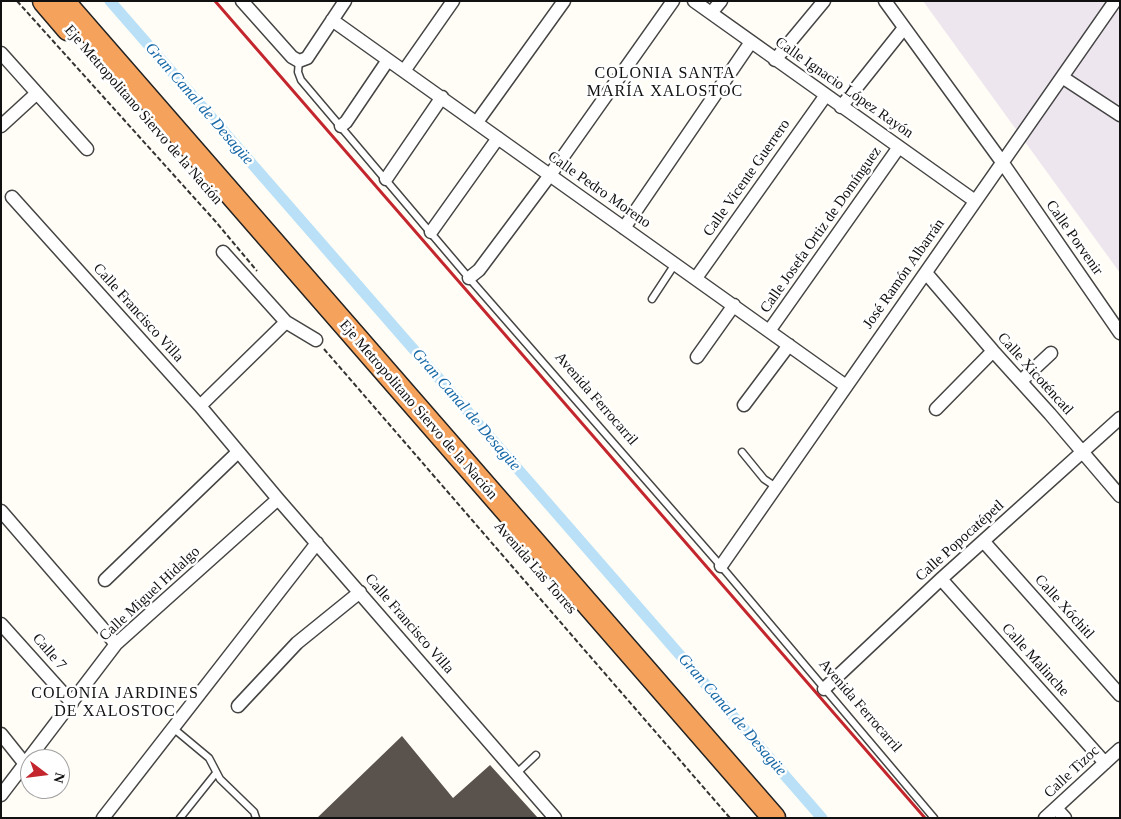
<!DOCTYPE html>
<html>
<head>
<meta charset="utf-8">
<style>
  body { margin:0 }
  #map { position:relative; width:1121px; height:819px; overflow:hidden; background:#fffdf5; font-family:Georgia,serif }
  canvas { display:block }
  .frame { position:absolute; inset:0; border:2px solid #111; pointer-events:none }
  .north { position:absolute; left:20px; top:749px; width:50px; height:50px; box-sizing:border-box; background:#fff; border:1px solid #a0a0a0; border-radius:50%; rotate:105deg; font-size:14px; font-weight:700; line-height:20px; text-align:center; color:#111 }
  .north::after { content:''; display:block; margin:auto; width:18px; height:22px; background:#c4262e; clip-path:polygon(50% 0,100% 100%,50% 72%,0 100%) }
</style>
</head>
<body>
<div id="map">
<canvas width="1121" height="819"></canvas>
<div class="frame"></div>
<div class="north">N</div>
</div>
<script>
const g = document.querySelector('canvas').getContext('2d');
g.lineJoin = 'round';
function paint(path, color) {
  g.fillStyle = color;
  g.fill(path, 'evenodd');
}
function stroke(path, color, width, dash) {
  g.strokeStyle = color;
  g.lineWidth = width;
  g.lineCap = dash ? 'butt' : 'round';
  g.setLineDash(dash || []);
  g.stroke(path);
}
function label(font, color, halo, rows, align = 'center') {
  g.font = font + ' Georgia,serif';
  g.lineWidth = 5;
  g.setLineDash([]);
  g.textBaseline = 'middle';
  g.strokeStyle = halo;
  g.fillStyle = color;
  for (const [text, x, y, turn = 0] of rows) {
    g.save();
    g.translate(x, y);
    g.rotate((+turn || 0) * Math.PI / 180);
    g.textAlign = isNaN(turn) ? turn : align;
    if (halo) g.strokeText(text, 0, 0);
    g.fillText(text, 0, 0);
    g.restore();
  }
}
paint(new Path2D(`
  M923 1H1120V273Z`), '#eee6ef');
stroke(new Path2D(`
  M110 1 822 818`), '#b9e0f7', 11);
paint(new Path2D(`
  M402 736 453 798 490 765 538 818H317Z`), '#5a524d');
const service = new Path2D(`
  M299 61 298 72 301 80 469 278 721 566 934 818
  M652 299 675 264
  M742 452 764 479 776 487
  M173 728 209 758 220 779 254 812 256 818
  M517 773 536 755
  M180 818 216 773`);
const minor = new Path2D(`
  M242 1 292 57 299 61 307 58 345 1
  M694 1 975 201
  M885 1 1002 162 1120 333
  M711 13 721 1
  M332 20 846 386
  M1 53 87 149
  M775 60 824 1
  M404 71 453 1
  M1062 77 1120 115
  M841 107 904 28
  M477 122 564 1
  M1 126 37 93
  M341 126 346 122 388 60
  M386 179 442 97
  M12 197 200 406 278 499 555 818
  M624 228 751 42
  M431 232 498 138
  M223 252 286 322 316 340
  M926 273 993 351 1050 414 1120 496
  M469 278 479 270 550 175 673 1
  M696 278 826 95
  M769 331 899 147
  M697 357 734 305
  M1021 381 1051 353
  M744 405 789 345
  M200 406 286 322
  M936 409 993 351
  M1 511 116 644
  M984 542 1120 695
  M721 566 1115 1
  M941 579 1105 763
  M105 580 238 452
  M1 624 72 703
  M824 689 941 579 1120 418
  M238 706 297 643 360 592
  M1 734 25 764
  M1 795 116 644 278 499
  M1056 808 1065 818
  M103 818 317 543
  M1045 818 1120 749`);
const motorway = new Path2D(`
  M44 1 68 29
  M63 1 774 818`);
stroke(service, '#444', 9);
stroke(minor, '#444', 15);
stroke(motorway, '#222', 25);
stroke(new Path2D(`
  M17 1 216 222 257 271
  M324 349 730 818`), '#333', 2, [5, 2.5]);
stroke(service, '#fff', 6);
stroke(minor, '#fff', 12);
stroke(motorway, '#f5a25d', 22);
stroke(new Path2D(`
  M215 1 925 818`), '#c4262e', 3);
label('15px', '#111', '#fff', [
  ["Calle Ignacio López Rayón",844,88,35],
  ["Eje Metropolitano Siervo de la Nación",143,115,49],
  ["Calle Vicente Guerrero",747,178,-55],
  ["Calle Pedro Moreno",599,190,35],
  ["Calle Josefa Ortiz de Domínguez",821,230,-55],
  ["Calle Porvenir",1074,238,55],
  ["José Ramón Albarrán",904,274,-55],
  ["Calle Francisco Villa",138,313,48],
  ["Calle Xicoténcatl",1035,374,48],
  ["Avenida Ferrocarril",596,399,49],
  ["Eje Metropolitano Siervo de la Nación",418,410,49],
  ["Calle Popocatépetl",960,541,-42],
  ["Avenida Las Torres",535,568,49],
  ["Calle Miguel Hidalgo",150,594,-43],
  ["Calle Xóchitl",1064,607,48],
  ["Calle Francisco Villa",409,624,49],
  ["Calle 7",49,652,49],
  ["Calle Malinche",1035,660,48],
  ["Avenida Ferrocarril",860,706,49],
  ["Calle Tizoc",1072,772,-43]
]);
g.letterSpacing = '1px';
label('16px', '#111', '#fff', [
  ["COLONIA SANTA",665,74],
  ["MARÍA XALOSTOC",665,92],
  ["COLONIA JARDINES",115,694],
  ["DE XALOSTOC",115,712]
]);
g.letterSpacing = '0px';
label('italic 16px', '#1768a6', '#fff', [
  ["Gran Canal de Desagüe",199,104,49],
  ["Gran Canal de Desagüe",466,410,49],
  ["Gran Canal de Desagüe",732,715,49]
]);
</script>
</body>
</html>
